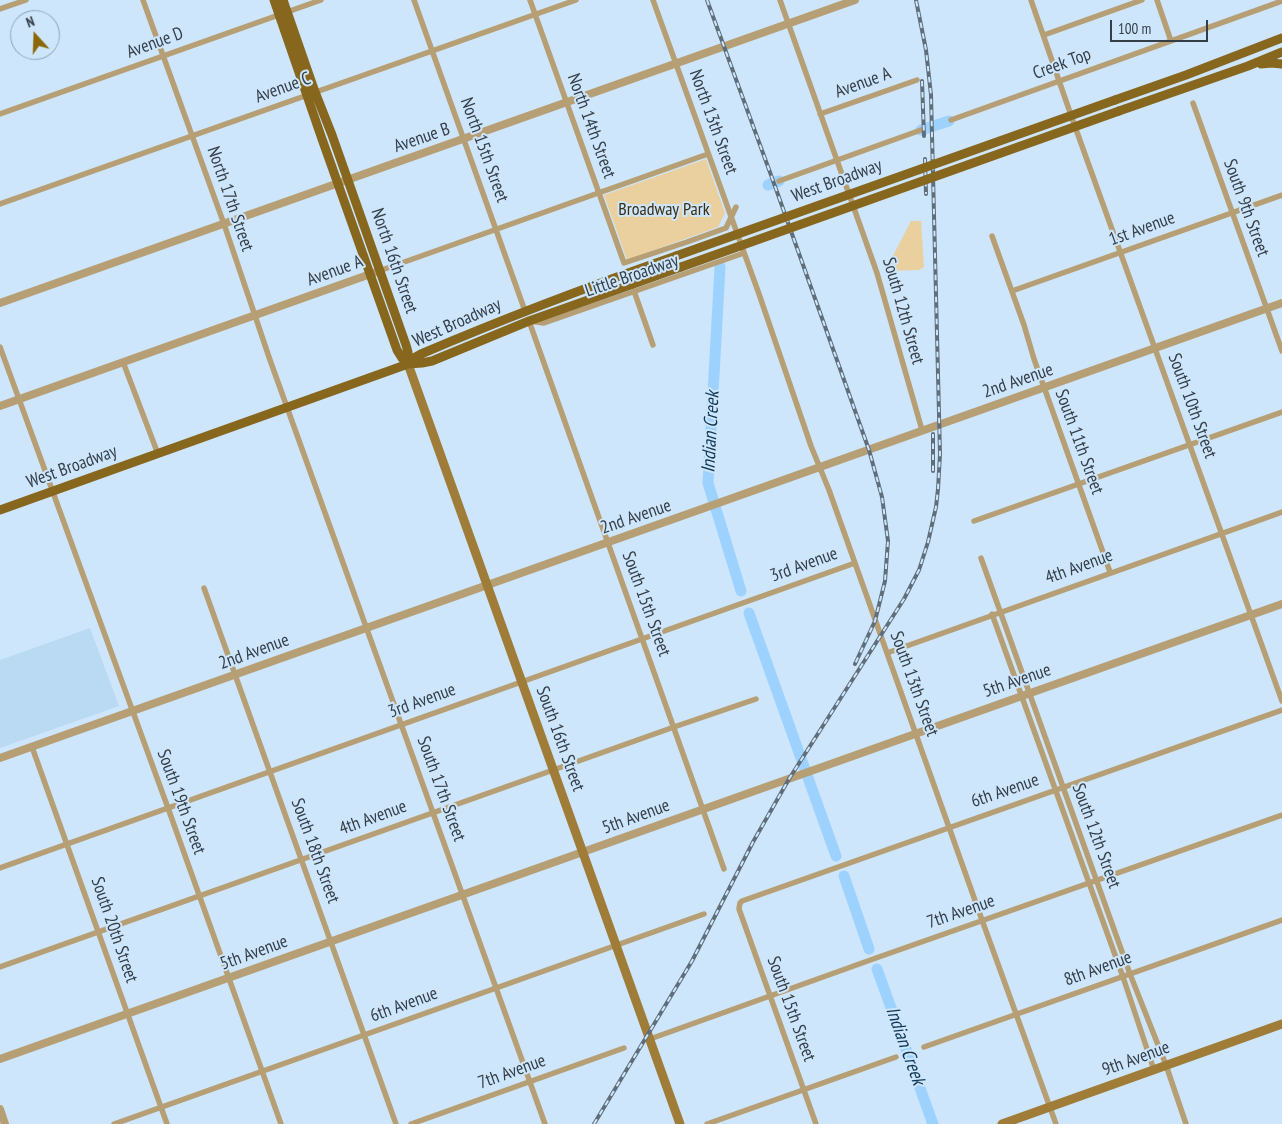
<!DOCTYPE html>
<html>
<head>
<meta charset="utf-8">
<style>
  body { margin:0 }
  #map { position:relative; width:1282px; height:1124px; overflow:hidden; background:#cde6fc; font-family:"PT Sans Narrow",sans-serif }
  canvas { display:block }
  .north { position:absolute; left:10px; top:10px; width:50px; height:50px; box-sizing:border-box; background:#cde6fc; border:1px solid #90a3b4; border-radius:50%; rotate:340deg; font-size:14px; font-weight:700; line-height:20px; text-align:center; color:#343e47 }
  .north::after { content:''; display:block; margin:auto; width:18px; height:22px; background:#8d680a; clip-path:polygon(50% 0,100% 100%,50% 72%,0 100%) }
  .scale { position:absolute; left:1110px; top:20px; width:98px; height:22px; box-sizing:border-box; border:2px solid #343e47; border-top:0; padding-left:6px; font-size:15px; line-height:18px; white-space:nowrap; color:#343e47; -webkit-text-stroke:4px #cde6fc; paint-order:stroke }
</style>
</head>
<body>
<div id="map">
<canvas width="1282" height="1124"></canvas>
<div class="north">N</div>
<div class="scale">100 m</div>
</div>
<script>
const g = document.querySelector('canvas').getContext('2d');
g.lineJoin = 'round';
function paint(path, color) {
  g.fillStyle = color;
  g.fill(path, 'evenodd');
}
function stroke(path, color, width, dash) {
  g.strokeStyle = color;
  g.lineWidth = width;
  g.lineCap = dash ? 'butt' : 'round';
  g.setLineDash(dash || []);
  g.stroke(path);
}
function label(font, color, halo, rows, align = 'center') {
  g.font = font + ' "PT Sans Narrow",sans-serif';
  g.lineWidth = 4;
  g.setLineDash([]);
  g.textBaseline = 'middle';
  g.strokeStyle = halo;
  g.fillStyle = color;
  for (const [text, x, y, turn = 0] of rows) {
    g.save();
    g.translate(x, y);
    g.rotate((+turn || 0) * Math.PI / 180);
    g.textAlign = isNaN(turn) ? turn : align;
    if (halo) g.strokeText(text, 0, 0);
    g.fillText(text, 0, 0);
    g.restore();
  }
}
paint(new Path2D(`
  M90 628 119 706 0 748V660Z`), '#bad9f3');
paint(new Path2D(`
  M706 159 725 213 718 227 627 260 604 195Z
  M911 221H921L924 267 919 270 885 271Z`), '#ead09f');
stroke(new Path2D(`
  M921 130 949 121
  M768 185 779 181
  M720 267 708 483 741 591
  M749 613 836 856
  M844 876 869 949
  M877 969 933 1124`), '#9ed2fe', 11);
stroke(new Path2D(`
  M143 0 224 224 270 360 545 1124
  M414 0 525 311
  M530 0 624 263 687 242 726 228 736 207
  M653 0 759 294 811 446 829 490 982 920 1056 1124
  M780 0 877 273 922 430
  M1031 0 1073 121 1282 701
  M1157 0 1171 41
  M0 9 26 0
  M1044 35 1142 0
  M1193 103 1282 351
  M0 114 321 0
  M820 114 917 80
  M951 120 1282 1
  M779 181 921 130
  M0 204 576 0
  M992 236 1024 325 1034 359 1110 572
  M379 271 708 154
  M634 291 653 345
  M1012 291 1282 195
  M0 347 168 808 281 1124
  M123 362 158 454
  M974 521 1282 412
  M981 558 1130 974 1166 1065 1186 1124
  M204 588 396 1124
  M992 614 1123 977 1154 1070
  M887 653 1282 512
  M32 747 167 1124
  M0 868 855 563
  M724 869 529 321 544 323 744 253
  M0 967 674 727 756 699
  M650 1039 876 958 1282 815
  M924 1047 1282 920
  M114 1124 704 914
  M411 1124 624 1048
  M707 1124 896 1057
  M816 1124 739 909 740 903 742 901 1282 710`), '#b69f74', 5.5);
stroke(new Path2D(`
  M0 303 855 0
  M0 406 379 271
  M0 758 1282 303
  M0 1059 1022 696 1282 604
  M0 1109 5 1124`), '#b69f74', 8);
stroke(new Path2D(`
  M408 364 680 1124
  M1002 1124 1282 1024`), '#9f7d38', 9);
stroke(new Path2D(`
  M274 0 322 139 397 350 402 358 408 364
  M283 0 315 92 332 135 406 345 408 352V364
  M1261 64 1271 63 1282 64
  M1115 100 1186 75 1282 38
  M1119 111 1248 66 1282 52
  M408 364 414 358 421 354C505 318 590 286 676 256
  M0 510 408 364 422 363 432 361 529 321 681 267`), '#87671e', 9);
const rail = new Path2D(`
  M707 0 771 175 869 450 882 497 888 541 885 581 875 621 855 664
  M922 81 924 136
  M925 159 926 194
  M933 471V434
  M594 1124 692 961 753 842 789 779 904 599 919 570 928 542 936 507 938 489 940 454 931 95 926 50 916 0`);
stroke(rail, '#5f6e7a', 4);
stroke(rail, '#cde6fc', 2, [5.5]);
stroke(new Path2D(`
  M676 256 1115 100
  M681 267 1119 111`), '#87671e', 9);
label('18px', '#343e47', '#cde6fc', [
  ["Avenue D",155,43,-20],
  ["Creek Top",1062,64,-20],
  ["Avenue A",863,83,-20],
  ["Avenue C",283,88,-20],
  ["North 13th Street",713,122,70],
  ["North 14th Street",591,126,70],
  ["Avenue B",422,138,-19],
  ["North 15th Street",484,150,70],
  ["West Broadway",837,181,-20],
  ["North 17th Street",230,199,71],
  ["South 9th Street",1246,208,70],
  ["1st Avenue",1142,229,-20],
  ["North 16th Street",394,261,71],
  ["Avenue A",335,271,-20],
  ["Little Broadway",632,276,-19],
  ["South 12th Street",903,311,74],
  ["West Broadway",457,323,-24],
  ["2nd Avenue",1018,381,-19],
  ["South 10th Street",1192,406,70],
  ["South 11th Street",1079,442,70],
  ["West Broadway",72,467,-20],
  ["2nd Avenue",636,517,-19],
  ["3rd Avenue",804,565,-20],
  ["4th Avenue",1079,567,-20],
  ["South 15th Street",646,604,70],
  ["2nd Avenue",254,652,-20],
  ["5th Avenue",1017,681,-19],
  ["South 13th Street",914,684,70],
  ["3rd Avenue",422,701,-20],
  ["South 16th Street",560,739,70],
  ["South 17th Street",441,789,70],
  ["6th Avenue",1005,791,-19],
  ["South 19th Street",181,802,70],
  ["5th Avenue",636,817,-20],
  ["4th Avenue",373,818,-20],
  ["South 12th Street",1096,836,70],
  ["South 18th Street",315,851,70],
  ["7th Avenue",961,912,-19],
  ["South 20th Street",114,930,71],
  ["5th Avenue",254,953,-20],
  ["8th Avenue",1098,969,-20],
  ["6th Avenue",404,1005,-20],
  ["South 15th Street",791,1009,70],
  ["9th Avenue",1136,1059,-20],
  ["7th Avenue",512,1072,-20]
]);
label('18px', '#3b2e13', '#cde6fc', [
  ["Broadway Park",664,210]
]);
label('italic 19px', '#0f3754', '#cde6fc', [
  ["Indian Creek",711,432,-87],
  ["Indian Creek",905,1046,70]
]);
</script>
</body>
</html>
